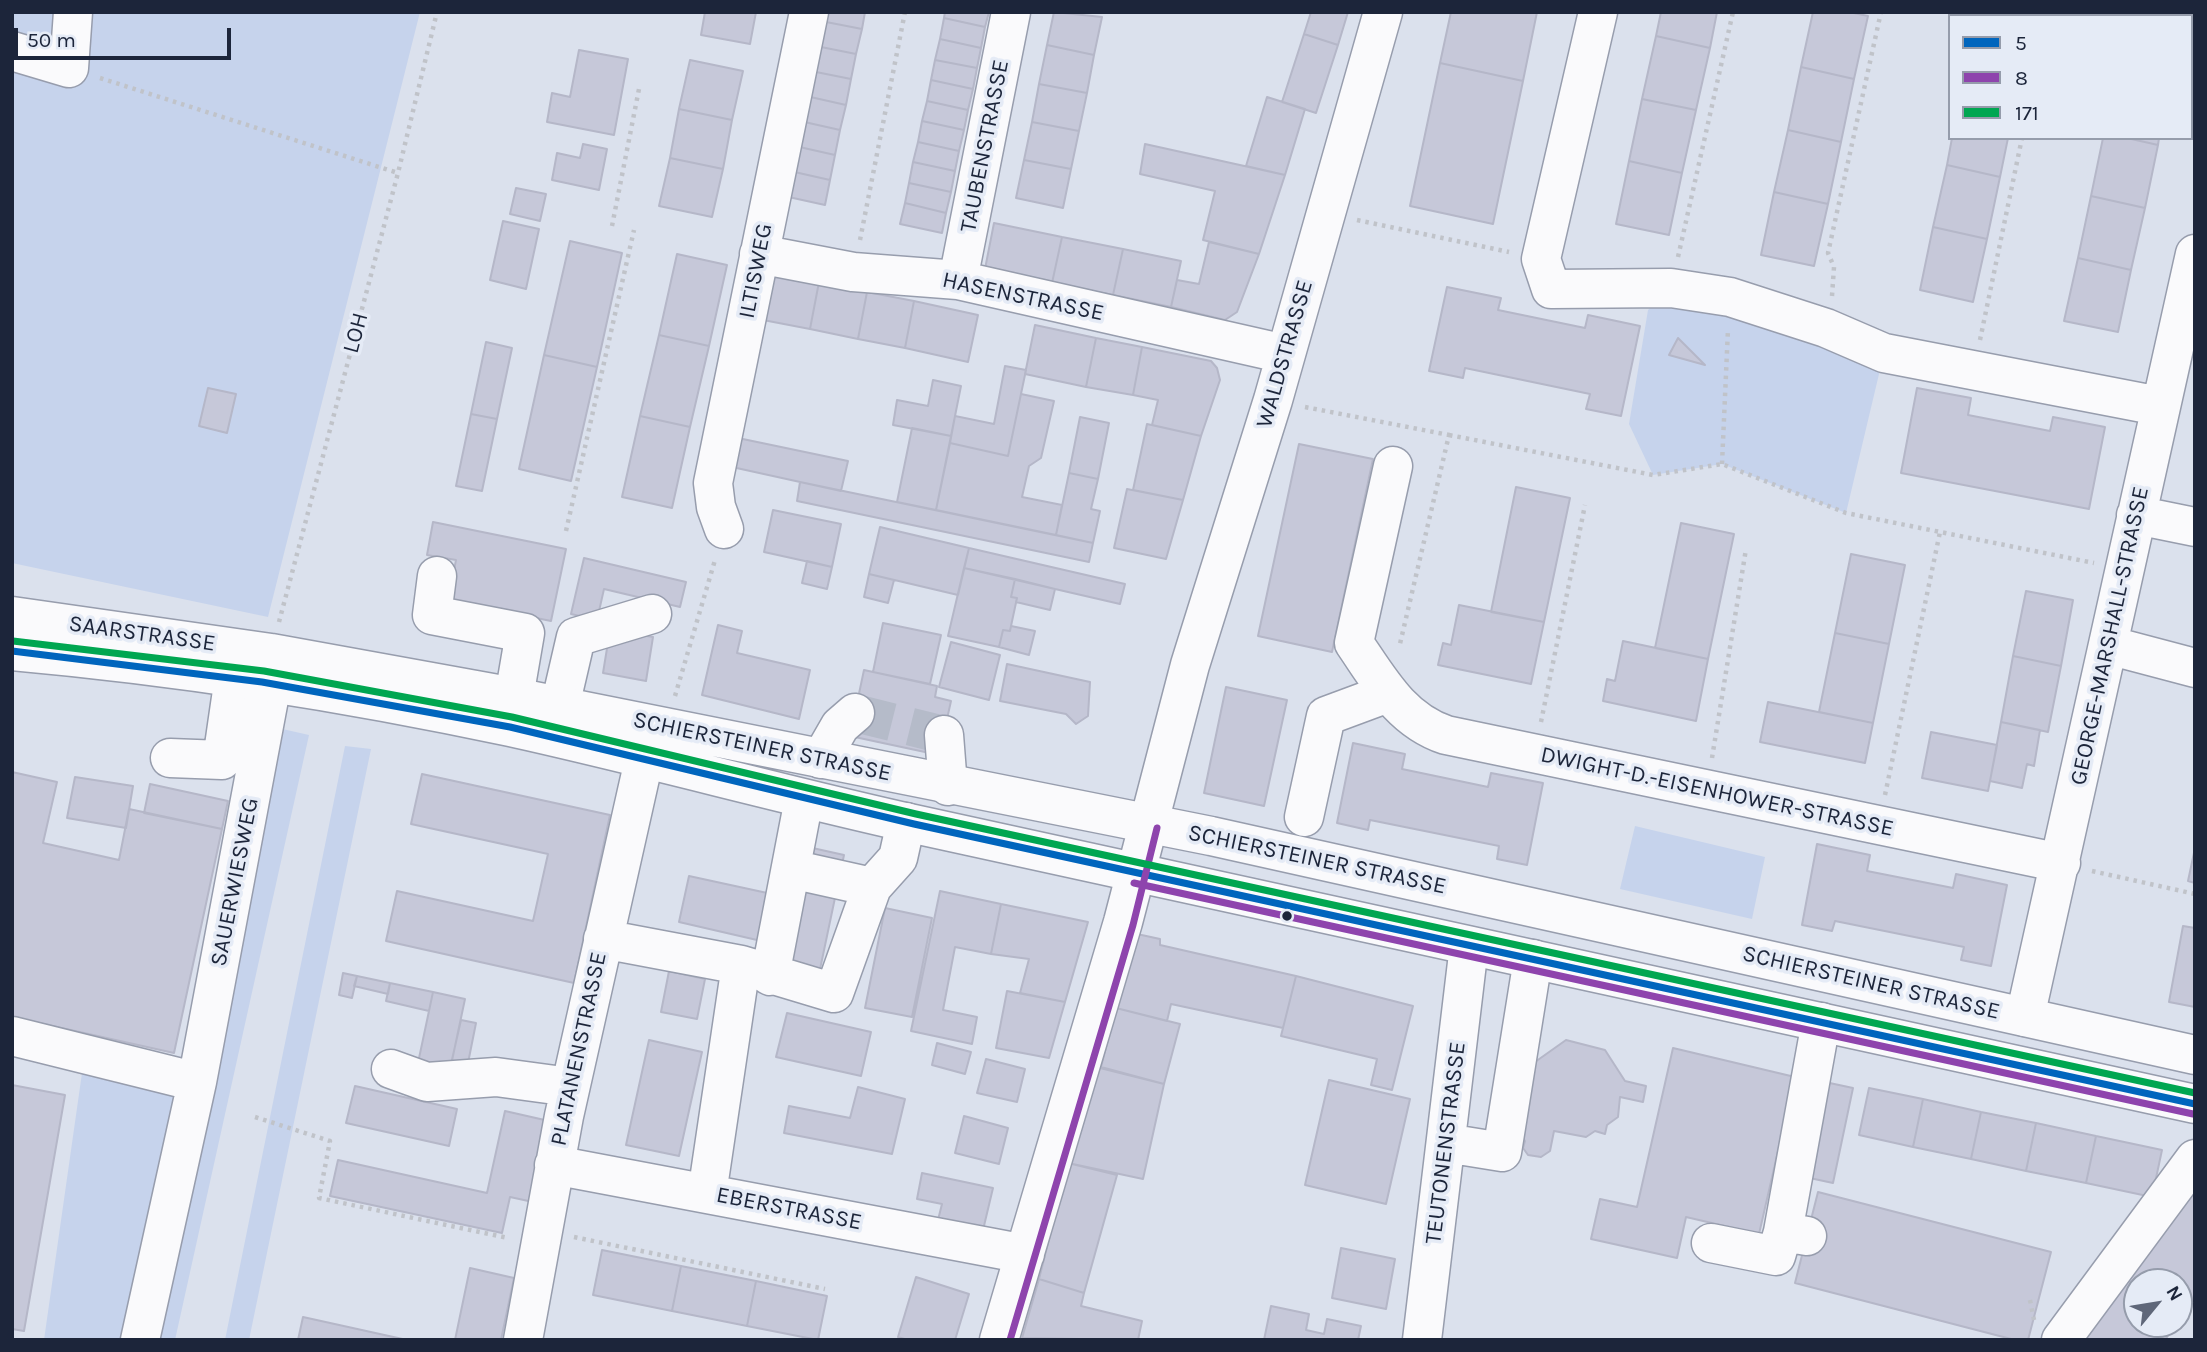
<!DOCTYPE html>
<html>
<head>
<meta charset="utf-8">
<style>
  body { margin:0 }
  #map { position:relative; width:2207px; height:1352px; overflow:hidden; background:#dbe1ed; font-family:Karla,sans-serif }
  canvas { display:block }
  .frame { position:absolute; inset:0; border:14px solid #1c253a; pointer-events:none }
  .legend { position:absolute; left:1948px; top:14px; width:245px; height:126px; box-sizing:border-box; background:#e5ebf6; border:2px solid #959cab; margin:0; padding:9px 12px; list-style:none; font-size:21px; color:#1c253a }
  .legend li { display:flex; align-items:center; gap:14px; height:35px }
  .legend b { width:35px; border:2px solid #959cab }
  .north { position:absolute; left:2123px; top:1268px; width:70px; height:70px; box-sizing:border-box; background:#e5ebf6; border:2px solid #959cab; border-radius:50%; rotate:60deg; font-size:19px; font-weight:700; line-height:28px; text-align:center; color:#1c253a }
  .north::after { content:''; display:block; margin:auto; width:24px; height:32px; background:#5f6779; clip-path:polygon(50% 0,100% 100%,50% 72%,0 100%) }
  .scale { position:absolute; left:14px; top:28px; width:217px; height:32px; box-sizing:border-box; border:4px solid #1c253a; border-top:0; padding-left:9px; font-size:21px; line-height:24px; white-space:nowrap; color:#1c253a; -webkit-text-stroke:5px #e5ebf6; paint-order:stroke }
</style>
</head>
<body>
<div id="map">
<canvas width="2207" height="1352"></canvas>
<div class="frame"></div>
<ul class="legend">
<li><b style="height:9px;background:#0065bd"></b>5</li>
<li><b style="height:9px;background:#8e44ad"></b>8</li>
<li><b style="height:9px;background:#00a651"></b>171</li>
</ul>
<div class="north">N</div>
<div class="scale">50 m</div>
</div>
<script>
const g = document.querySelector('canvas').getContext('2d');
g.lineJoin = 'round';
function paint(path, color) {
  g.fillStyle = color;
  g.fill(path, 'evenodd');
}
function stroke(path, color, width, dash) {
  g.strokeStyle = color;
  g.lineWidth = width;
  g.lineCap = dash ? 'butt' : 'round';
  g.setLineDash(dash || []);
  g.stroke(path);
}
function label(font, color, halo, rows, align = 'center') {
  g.font = font + ' Karla,sans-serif';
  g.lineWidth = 7;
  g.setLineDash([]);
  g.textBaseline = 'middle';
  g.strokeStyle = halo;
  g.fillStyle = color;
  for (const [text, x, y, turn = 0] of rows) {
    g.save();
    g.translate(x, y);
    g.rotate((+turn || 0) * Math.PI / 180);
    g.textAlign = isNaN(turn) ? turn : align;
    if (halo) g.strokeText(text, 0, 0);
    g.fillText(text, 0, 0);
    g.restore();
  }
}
paint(new Path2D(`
  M12 12H420L268 617 12 563Z
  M1671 288 1884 353 1846 513 1722 464 1653 475 1629 424 1648 310Z
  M278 728 309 735 175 1340H148Z
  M345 746 371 749 249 1340H225Z
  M1635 826 1765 857 1752 919 1620 889Z
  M83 1066 184 1094 129 1340H44Z`), '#c6d3ec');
const building = new Path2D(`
  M705 12H756L750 44 701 35Z
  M823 12H865L862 29 821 21Z
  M945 12H989L985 27 944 18Z
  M1054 12 1102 17 1094 55 1047 45Z
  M1311 12H1348L1338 45 1304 34Z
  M1451 12H1537L1523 81 1440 63Z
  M1661 12H1717L1710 48 1656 36Z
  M1813 12H1849L1868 16 1854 79 1801 67Z
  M944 18 985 27 981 48 940 39Z
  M821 21 862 29 856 54 816 46Z
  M1304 34 1338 45 1316 113 1282 102Z
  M1656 36 1710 48 1696 110 1642 99Z
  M940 39 981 48 977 68 935 60Z
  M1047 45 1094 55 1087 93 1039 84Z
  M816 46 856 54 851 79 811 71Z
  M579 50 628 59 614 135 547 122 552 93 570 97Z
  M690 60 743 71 732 120 679 109Z
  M935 60 977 68 973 89 931 80Z
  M1440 63 1523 81 1493 224 1410 206Z
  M1801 67 1854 79 1841 142 1788 130Z
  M811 71 851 79 846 105 806 96Z
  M931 80 973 89 968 110 927 101Z
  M1039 84 1087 93 1079 131 1032 122Z
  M806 96 846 105 840 130 800 121Z
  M1267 97 1305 109 1285 175 1246 166Z
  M1642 99 1696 110 1682 173 1629 161Z
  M927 101 968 110 964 130 922 121Z
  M679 109 732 120 723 169 670 158Z
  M800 121 840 130 835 155 795 146Z
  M922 121 964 130 959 151 918 142Z
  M1032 122 1079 131 1071 169 1024 160Z
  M1788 130 1841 142 1828 204 1774 192Z
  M1952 138H2008L2000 177 1947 165Z
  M2103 138H2127L2158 145 2145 208 2091 196Z
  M2127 138H2159L2158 145Z
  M918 142 959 151 955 171 913 162Z
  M583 144 607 149 599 190 552 180 557 153 580 158Z
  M1145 144 1285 175 1259 254 1203 240 1215 191 1140 174Z
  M795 146 835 155 830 180 790 171Z
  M670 158 723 169 712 217 659 206Z
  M1024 160 1071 169 1063 208 1016 198Z
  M1629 161 1682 173 1669 235 1616 224Z
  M913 162 955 171 951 192 909 183Z
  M1947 165 2000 177 1987 239 1933 227Z
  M790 171 830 180 825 205 784 196Z
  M909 183 951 192 946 213 905 203Z
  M516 188 546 194 540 221 510 214Z
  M1774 192 1828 204 1814 266 1761 255Z
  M2091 196 2145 208 2131 270 2078 258Z
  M905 203 946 213 942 233 900 224Z
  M503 221 539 229 526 289 490 280Z
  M994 223 1062 237 1052 283 985 269Z
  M1933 227 1987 239 1973 302 1920 290Z
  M1062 237 1123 249 1113 295 1052 283Z
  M570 241 622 253 597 367 544 355Z
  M1209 242 1259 254 1237 312 1225 320 1171 307 1177 280 1199 284Z
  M1123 249 1181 261 1171 307 1113 295Z
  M677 254 727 265 709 346 659 335Z
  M2078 258 2131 270 2118 332 2064 321Z
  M772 272 819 282 810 329 763 320Z
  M819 282 867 292 858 339 810 329Z
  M1447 287 1501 298 1498 310 1585 328 1588 315 1640 326 1621 416 1586 409 1590 394 1465 368 1463 378 1429 371Z
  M867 292 914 301 905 348 858 339Z
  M914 301 978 315 968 362 905 348Z
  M1035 325 1096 338 1086 387 1025 374Z
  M659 335 709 346 690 427 640 416Z
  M1096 338 1142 347 1133 395 1086 387Z
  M1678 338 1705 365 1669 355Z
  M486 342 512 348 497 419 471 414Z
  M1142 347 1211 361 1217 368 1220 380 1201 436 1152 425 1158 400 1133 395Z
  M544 355 597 367 571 481 519 469Z
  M1005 366 1026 370 1008 456 950 443 955 416 994 424Z
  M933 380 961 386 951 436 893 425 897 400 928 406Z
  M208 388 236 394 227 433 199 426Z
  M1917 388 1971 398 1968 415 2050 431 2053 417 2105 427 2089 509 1901 473Z
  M1021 394 1054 401 1041 458 1029 466 1022 497 1062 505 1056 535 936 510 950 443 1008 456Z
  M471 414 497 419 482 491 456 486Z
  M640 416 690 427 672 508 622 497Z
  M1080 417 1109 423 1098 479 1069 473Z
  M1147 424 1201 436 1183 500 1133 490Z
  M912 428 951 436 936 510 897 502Z
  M738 438 848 461 841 491 732 467Z
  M1299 444 1373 459 1332 652 1258 636Z
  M1069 473 1098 479 1091 509 1100 511 1093 543 1056 535Z
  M800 482 1093 543 1089 562 797 501Z
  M1516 487 1570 498 1544 622 1491 612Z
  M1127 489 1183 500 1166 559 1114 548Z
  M773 510 841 524 832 567 764 552Z
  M433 522 566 549 551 621 448 600 456 560 427 555Z
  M1681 523 1734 534 1708 659 1655 648Z
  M880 527 969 548 958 595 869 574Z
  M969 548 1125 584 1120 604 964 568Z
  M1851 554 1905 565 1889 644 1835 633Z
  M584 558 686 582 680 607 604 589 597 620 571 614Z
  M807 561 832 567 827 589 802 583Z
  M964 568 1015 579 1011 597 1017 598 1011 626 1010 631 1003 630 999 647 948 636Z
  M869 574 894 580 888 603 864 597Z
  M1015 579 1055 589 1050 610 1016 602 1017 598 1011 597Z
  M2026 591 2073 600 2061 666 2013 656Z
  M1459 605 1544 622 1531 684 1438 665 1443 643 1451 645Z
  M883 623 941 635 930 684 873 672Z
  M718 625 742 631 737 653 810 670 799 719 702 695Z
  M1011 626 1035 631 1029 655 999 647 1003 630 1010 631Z
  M610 630 653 637 646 681 603 673Z
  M1835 633 1889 644 1873 723 1819 712Z
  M1623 641 1708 659 1696 721 1603 701 1607 679 1615 681Z
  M951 642 1000 655 989 700 939 687Z
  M2013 656 2061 666 2048 732 2001 722Z
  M1007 664 1090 682 1088 716 1076 724 1066 714 1000 701Z
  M864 670 937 686 935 697 951 701 939 755 850 736Z
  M1226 687 1287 700 1264 806 1204 793Z
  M1768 702 1873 723 1865 763 1760 742Z
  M2001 722 2040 730 2034 766 2027 764 2022 788 1990 781Z
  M1931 732 1997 745 1988 791 1922 778Z
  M1353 743 1405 754 1402 769 1488 787 1491 773 1543 783 1527 865 1497 859 1499 846 1370 820 1368 830 1337 823Z
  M12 772 57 782 43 843 119 860 129 809 222 829 174 1053 12 1017Z
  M422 774 610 815 574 983 386 941 397 891 533 921 548 854 411 824Z
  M75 777 133 786 126 828 67 818Z
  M150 784 228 801 222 829 144 813Z
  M1817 844 1870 855 1867 871 1953 888 1956 874 2007 885 1991 966 1961 960 1964 947 1835 921 1832 931 1802 925Z
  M808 847 844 855 819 974 783 966Z
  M2195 848V883L2188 881Z
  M689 876 781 896 770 943 679 922Z
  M940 891 1001 904 991 954 955 947 943 1010 977 1017 972 1044 911 1031Z
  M1001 904 1088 922 1065 1002 1020 993 1029 959 991 954Z
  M885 908 932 918 912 1017 865 1008Z
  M2183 926 2195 928V1007L2169 1002Z
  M1137 934 1160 939V945L1296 976 1283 1028 1171 1004 1167 1021 1116 1008Z
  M669 971 705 979 697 1019 661 1012Z
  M343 973 357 976 352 998 339 995Z
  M357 976 390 983 388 994 354 986Z
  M1296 976 1413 1006 1392 1090 1371 1085 1377 1059 1281 1036Z
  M390 983 433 992 429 1011 386 1001Z
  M1007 991 1065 1002 1049 1058 996 1048Z
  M433 992 465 999 450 1070 418 1063Z
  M1116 1008 1180 1024 1164 1084 1101 1067Z
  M787 1013 871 1032 861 1076 776 1057Z
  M461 1020 476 1023 467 1068 451 1064Z
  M649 1040 702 1052 679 1156 626 1145Z
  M1566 1040 1605 1050 1625 1081 1646 1086 1643 1102 1620 1097 1618 1117 1607 1125 1605 1134 1595 1131 1586 1137 1554 1131 1550 1151 1541 1157 1528 1155 1523 1148 1525 1141 1516 1128 1535 1062Z
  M937 1043 971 1052 965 1074 932 1065Z
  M1673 1048 1795 1077 1759 1234 1686 1217 1677 1258 1591 1239 1600 1199 1637 1207Z
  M986 1059 1025 1069 1017 1102 977 1093Z
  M1096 1067 1164 1084 1143 1179 1068 1163Z
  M1329 1080 1410 1099 1386 1204 1305 1185Z
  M1825 1082 1853 1088 1833 1183 1805 1177Z
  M12 1085 65 1095 24 1331 12 1329Z
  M355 1086 457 1109 449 1146 346 1123Z
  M858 1087 905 1099 892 1154 784 1133 789 1106 850 1118Z
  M1869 1088 1923 1099 1913 1147 1859 1135Z
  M1923 1099 1981 1112 1971 1159 1913 1147Z
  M505 1111 549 1121 533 1202 510 1197 502 1233 330 1196 338 1160 487 1193Z
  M1981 1112 2036 1123 2026 1171 1971 1159Z
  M964 1116 1008 1128 999 1164 955 1153Z
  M2036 1123 2096 1136 2086 1183 2026 1171Z
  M2096 1136 2162 1150 2152 1197 2086 1183Z
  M1068 1163 1117 1175 1084 1293 1039 1279Z
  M922 1173 993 1188 983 1230 938 1220 942 1204 917 1199Z
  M2195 1182V1298L2179 1320V1282H2137V1324H2176L2165 1340H2072Z
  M1818 1192 2051 1252 2028 1340H2015L1795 1283Z
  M1341 1248 1395 1259 1386 1309 1332 1298Z
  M602 1250 681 1266 672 1311 593 1295Z
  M681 1266 756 1281 747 1326 672 1311Z
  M470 1268 514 1278 501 1340H455Z
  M916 1277 969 1294 955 1340H908L898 1337Z
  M1039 1279 1084 1293 1081 1306 1142 1321 1138 1340 1022 1338Z
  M756 1281 827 1296 818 1340 747 1326Z
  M1271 1306 1309 1314 1306 1330 1324 1334 1327 1319 1361 1326 1358 1340H1264Z
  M303 1317 407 1340H298Z`);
paint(building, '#c6c8d9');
stroke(building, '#b5b7c8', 2);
stroke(new Path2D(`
  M855 713 944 735`), '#b5bbc9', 38, [38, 19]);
const minor = new Path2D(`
  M1598 12 1541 259 1551 289 1671 288 1730 297 1826 328 1884 353 2159 406
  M2079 12 2093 16
  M2191 40H2195
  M12 51 69 68 73 12
  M759 254 853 272 958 280 1285 354
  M958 280 1011 12
  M1393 466 1354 643C1380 681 1401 720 1446 735L2061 863
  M2136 515 2195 527
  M724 529 716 507 713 483 809 12
  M437 576 432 615 525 633 514 697
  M2108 645 2195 668
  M560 706 576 637 652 614
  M944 735 948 786
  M170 758 222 760 234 677
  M821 759 840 726 855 713
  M1304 817 1326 716 1388 693
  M791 869 872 887
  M603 939 741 965 834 993 872 887 898 858 906 822
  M770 976 804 799
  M2025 1017 2195 254
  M12 1036 197 1082
  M391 1069 427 1082 496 1077 570 1087
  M1446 1143 1502 1152 1533 959
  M554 1165 1025 1254
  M707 1194 741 965
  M1807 1236 1783 1232 1821 1022
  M1711 1243 1776 1256 1783 1232
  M140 1340 197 1082 272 683
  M523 1340 564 1116 644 760
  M999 1340 1123 922 1190 665 1273 400 1383 12
  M1422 1340 1469 946
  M2061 1340 2195 1159`);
const major = new Path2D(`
  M12 616 271 653 514 697 1211 836 2195 1055
  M12 651C179 666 346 692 510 727 646 757 779 794 914 824 1341 918 1768 1010 2195 1104`);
stroke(minor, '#979dad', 41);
stroke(major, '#979dad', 41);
stroke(new Path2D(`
  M100 78 398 173
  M1357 220 1509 252
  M612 226 639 89
  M860 240 905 12
  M1678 257 1733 12
  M1832 296 1834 267 1828 253 1881 12
  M1980 340 2022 138
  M1305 407 1449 435 1399 648
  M1449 435 1653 475 1722 464 1846 513 2094 563
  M1722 464 1728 329
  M566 531 634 230
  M279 622 398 173 437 12
  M675 696 715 560
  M1541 722 1585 505
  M1712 758 1746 549
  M1885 795 1940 532
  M2092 871 2195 894
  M255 1117 330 1141 319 1198 508 1238
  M574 1237 825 1289
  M2030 1300 2034 1320`), '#c0c3c9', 4.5, [3.5, 5]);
stroke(minor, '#fafafc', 38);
stroke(major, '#fafafc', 38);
stroke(new Path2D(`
  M12 651 262 682 510 727 914 824 2195 1104`), '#0065bd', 7);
stroke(new Path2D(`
  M1134 883 2193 1114
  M1010 1340 1133 925 1157 828`), '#8e44ad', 7);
stroke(new Path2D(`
  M13 641 264 671 512 717 916 814 2195 1093`), '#00a651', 7);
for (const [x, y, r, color] of [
  [1287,916,6,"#1c253a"]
]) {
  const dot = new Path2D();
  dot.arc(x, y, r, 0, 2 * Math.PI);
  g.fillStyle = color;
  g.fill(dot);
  stroke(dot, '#e5ebf6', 2.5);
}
label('23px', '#1c253a', '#e5ebf6', [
  ["TAUBENSTRASSE",985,146,-79],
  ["ILTISWEG",756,271,-79],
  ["HASENSTRASSE",1023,297,12],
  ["LOH",356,333,-75],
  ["WALDSTRASSE",1285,354,-74],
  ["SAARSTRASSE",142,634,8],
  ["GEORGE-MARSHALL-STRASSE",2110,636,-78],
  ["SCHIERSTEINER STRASSE",762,747,12],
  ["DWIGHT-D.-EISENHOWER-STRASSE",1717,792,12],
  ["SCHIERSTEINER STRASSE",1317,860,12],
  ["SAUERWIESWEG",235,882,-79],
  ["SCHIERSTEINER STRASSE",1871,983,13],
  ["PLATANENSTRASSE",579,1049,-78],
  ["TEUTONENSTRASSE",1446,1143,-83],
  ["EBERSTRASSE",789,1209,11]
]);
</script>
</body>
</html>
